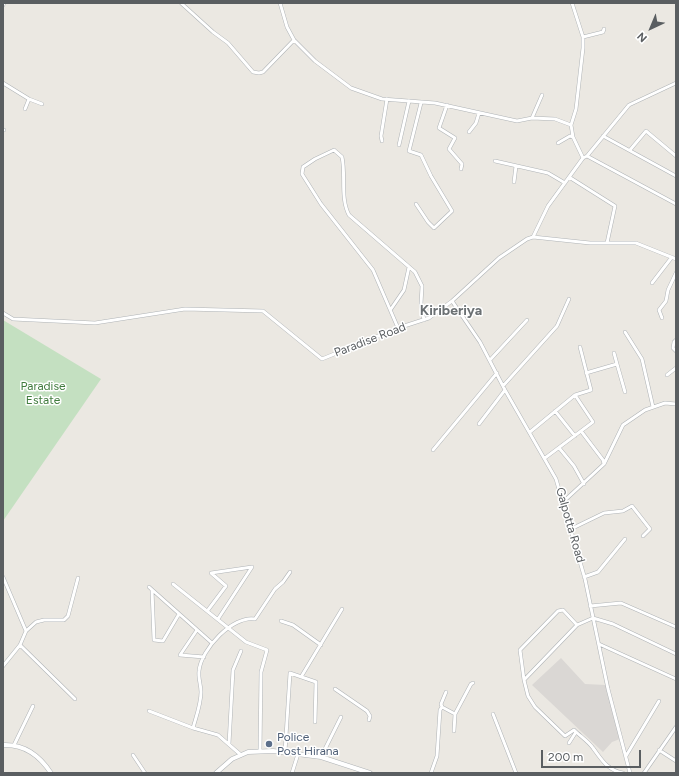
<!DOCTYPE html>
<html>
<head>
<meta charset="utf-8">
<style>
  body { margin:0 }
  #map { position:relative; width:679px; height:776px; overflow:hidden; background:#ebe8e2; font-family:Figtree,sans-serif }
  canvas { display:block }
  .frame { position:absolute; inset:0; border:4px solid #5a5e61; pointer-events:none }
  .north { position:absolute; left:631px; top:8px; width:40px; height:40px; -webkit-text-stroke:3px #fff; paint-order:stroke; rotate:224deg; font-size:11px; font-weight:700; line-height:16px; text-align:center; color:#5a5e61 }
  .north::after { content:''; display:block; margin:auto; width:14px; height:18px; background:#5a5e61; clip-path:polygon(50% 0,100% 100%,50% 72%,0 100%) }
  .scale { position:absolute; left:541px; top:750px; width:100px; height:18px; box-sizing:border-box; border:2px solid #5a5e61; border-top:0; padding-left:5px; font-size:12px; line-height:14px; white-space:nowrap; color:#5a5e61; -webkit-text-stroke:3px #fff; paint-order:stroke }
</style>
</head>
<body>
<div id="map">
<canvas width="679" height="776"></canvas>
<div class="frame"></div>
<div class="north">N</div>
<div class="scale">200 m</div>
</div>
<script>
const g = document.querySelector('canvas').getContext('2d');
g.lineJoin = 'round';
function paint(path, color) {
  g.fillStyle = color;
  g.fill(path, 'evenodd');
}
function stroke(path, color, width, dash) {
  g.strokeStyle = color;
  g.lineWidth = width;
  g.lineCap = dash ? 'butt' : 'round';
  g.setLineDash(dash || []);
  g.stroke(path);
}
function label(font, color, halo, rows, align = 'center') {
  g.font = font + ' Figtree,sans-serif';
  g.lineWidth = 3;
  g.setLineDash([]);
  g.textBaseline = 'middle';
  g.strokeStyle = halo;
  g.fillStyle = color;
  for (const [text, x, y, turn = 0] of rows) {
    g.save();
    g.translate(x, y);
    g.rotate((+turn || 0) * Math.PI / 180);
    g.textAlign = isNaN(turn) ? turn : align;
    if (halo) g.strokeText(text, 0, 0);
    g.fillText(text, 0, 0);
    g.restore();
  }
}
paint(new Path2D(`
  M561 658 585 684 606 685 620 739 612 742 603 752 532 685Z`), '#dad7d4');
paint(new Path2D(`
  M3 320 101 379 3 521Z`), '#c4e0c1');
const minor = new Path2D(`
  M181 3 213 32 228 43 253 72 259 73 263 72 294 40
  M280 3 287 27 294 40 315 61 351 88 382 99 435 103 517 121 532 118 555 119 571 125
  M572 3 583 37V48L576 109 571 125 573 137 583 158
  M3 5 4 3
  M583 37 603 32 604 29
  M3 83 29 99 42 104
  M447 105 439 128 455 138 449 149 462 164 461 169
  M25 109 29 99
  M532 118 542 95
  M3 130H4
  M469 132 476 123 479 113
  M603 136 676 176
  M382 141 381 136 387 99
  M558 143 570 136 573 137
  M399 145 409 101
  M630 150 646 131 676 156
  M587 156 676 204
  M495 161 548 173 565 183
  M569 177 615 206 607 243
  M514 182 516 166
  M416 204 428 222 434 228 452 211 431 176 421 155 409 151 421 103
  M533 237 548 206 583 158 587 156 629 105 676 83
  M652 283 672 257
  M452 301 480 342 505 390 556 479 585 579 608 689 630 773
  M391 309 404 290 409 267
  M3 313 13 319 95 323 185 309 263 311 322 359 398 328 429 318 452 301 499 258 527 239 533 237 590 243H636L676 259
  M662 318 659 310 666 301 668 290 676 273
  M398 328 373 270 321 204 302 174 303 167 315 159 334 150 342 157C346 175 340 198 349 215L415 272 422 286 421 304 424 320
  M625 332 642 359 653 407
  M676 340 674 342 673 348 676 351
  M490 360 527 320
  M617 364 625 392
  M586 373 617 364 614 353
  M667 375 676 368
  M503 386 557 326 569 299
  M575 395 593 422 581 431 603 460 604 464
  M555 411 575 436
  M479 424 505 390
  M530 432 575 395 591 390 580 347
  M560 449 574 466 584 484
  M433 450 497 373
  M545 458 581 431
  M563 502 604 464 623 425 645 410 665 403 676 404
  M571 529 604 513 623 511 632 506 650 529 643 536
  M3 577 26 631 20 645 3 666
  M584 577 598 572 625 539
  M173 584 246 642 267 650 261 672 260 751
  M149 587 212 643
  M152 590 154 640 163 641 179 614
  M590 606 621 603 676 627
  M208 610 226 586 211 573 252 567 218 619
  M281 621 293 625 321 645
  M577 625 524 680 520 650 558 611 563 610 577 625 593 618 613 624 676 654
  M197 630 180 655 204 657
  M26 631 36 622 44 620H64L68 616 78 578
  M599 644 676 679
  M20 645 75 699
  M301 677 342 609
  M524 680 528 696 535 707 565 736 574 730C580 736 588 741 593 748 602 760 607 770 623 773
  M335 689 367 711 370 716 369 720
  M446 692 441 704 442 707 455 714
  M149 711 193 728 218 735 241 755
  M493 714 516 773
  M193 728C196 717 201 704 201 692 201 685 198 678 199 671 201 649 233 615 255 619L275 589 283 582 290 572
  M454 731 455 714 471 684 473 683
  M569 743 576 732
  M229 744 233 670 241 651
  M14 745 33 706
  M659 750 676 761
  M285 752 290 673 316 682 315 722
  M133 755 145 773
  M626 756 659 701
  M321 757 341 717
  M292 773 298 754
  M431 773 437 756 440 710 442 707
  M644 773 676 727`);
const tertiary = new Path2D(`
  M3 745C24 744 40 756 51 773
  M216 773 232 759 248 752 273 751 321 757 370 773`);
stroke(minor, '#afb3b6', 4);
stroke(tertiary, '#afb3b6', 5);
stroke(minor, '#fff', 3);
stroke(tertiary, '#fff', 4);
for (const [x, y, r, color] of [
  [269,744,4,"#5c6f8a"]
]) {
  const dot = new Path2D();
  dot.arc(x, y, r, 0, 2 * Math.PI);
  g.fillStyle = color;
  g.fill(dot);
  stroke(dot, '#fff', 1.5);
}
label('12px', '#5a5e61', '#fff', [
  ["Paradise Road",370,340,-21],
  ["Galpotta Road",570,525,74]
]);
label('12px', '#417c3e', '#fff', [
  ["Paradise",43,386],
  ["Estate",43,400]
]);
label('12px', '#4e5e75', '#fff', [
  ["Police",277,737],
  ["Post Hirana",277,751]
], 'left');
label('bold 14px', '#6b7073', '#fff', [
  ["Kiriberiya",451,311]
]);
</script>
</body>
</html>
